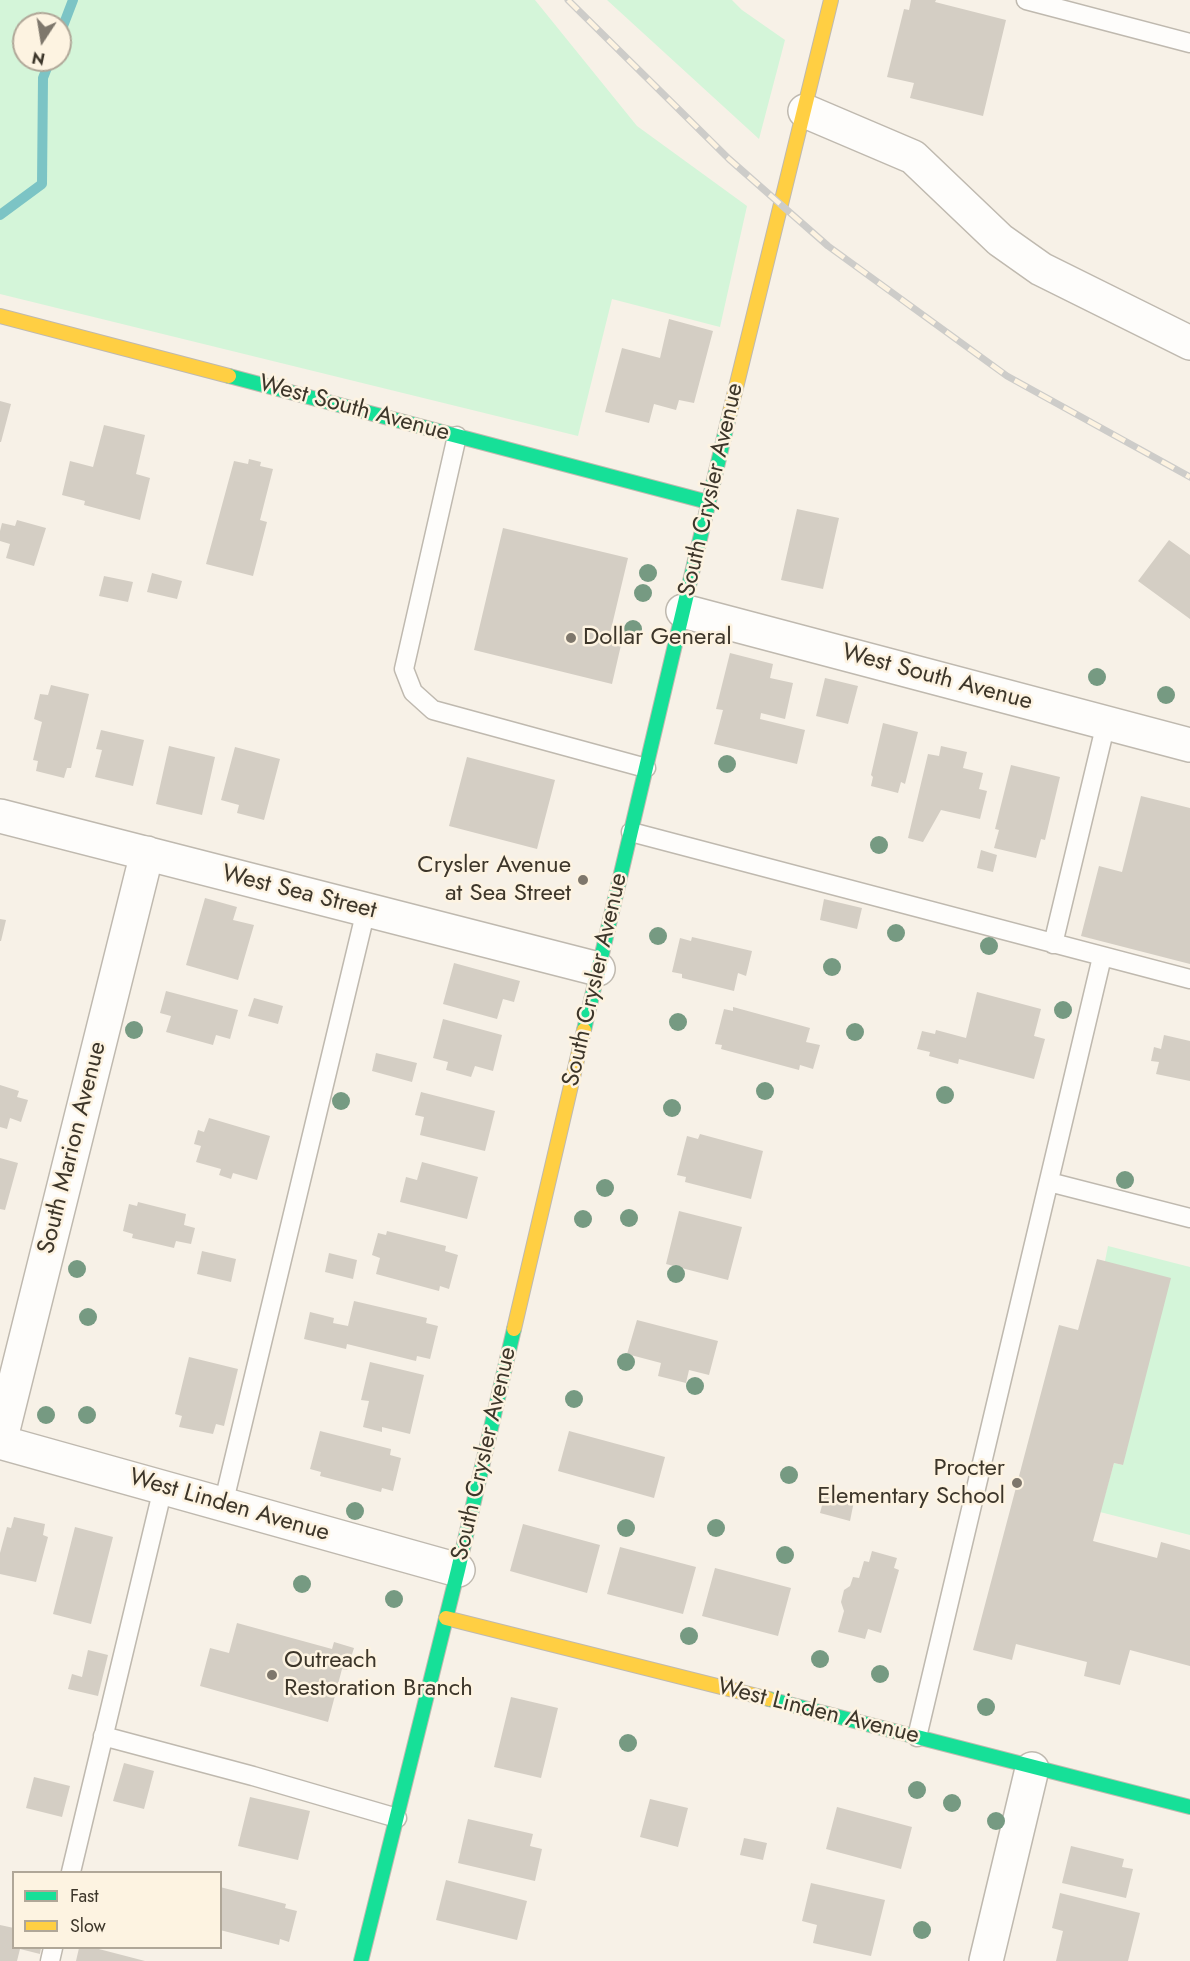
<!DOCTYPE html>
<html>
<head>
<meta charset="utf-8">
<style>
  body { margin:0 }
  #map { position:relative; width:1190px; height:1961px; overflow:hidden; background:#f7f1e7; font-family:Jost,sans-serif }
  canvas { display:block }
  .legend { position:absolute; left:12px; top:1871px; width:210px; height:78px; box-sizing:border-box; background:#fdf3e1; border:2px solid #b0a798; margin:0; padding:8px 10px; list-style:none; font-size:18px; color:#3d362a }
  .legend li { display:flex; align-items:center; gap:12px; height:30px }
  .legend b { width:30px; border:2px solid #b0a798 }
  .north { position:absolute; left:12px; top:12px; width:60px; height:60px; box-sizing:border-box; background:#fdf3e1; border:2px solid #b0a798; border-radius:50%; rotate:192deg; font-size:16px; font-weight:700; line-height:24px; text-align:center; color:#3d362a }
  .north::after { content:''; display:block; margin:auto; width:21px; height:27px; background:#7e776c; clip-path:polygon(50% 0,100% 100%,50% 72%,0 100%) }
</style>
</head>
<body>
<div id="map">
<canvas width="1190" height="1961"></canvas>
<ul class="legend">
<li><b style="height:8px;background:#16e098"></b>Fast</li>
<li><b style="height:8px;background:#ffcf43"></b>Slow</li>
</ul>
<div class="north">N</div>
</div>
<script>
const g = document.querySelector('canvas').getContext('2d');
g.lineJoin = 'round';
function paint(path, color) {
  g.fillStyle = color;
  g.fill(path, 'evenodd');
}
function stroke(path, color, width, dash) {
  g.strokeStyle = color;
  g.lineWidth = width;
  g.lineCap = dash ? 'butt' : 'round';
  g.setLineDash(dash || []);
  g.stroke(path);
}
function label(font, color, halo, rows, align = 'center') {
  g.font = font + ' Jost,sans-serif';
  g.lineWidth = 5;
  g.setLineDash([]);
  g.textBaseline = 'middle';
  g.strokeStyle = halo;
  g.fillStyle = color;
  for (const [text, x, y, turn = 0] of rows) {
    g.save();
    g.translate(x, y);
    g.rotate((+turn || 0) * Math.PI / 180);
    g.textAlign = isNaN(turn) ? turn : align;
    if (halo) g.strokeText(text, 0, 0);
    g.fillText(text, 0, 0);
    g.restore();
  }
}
paint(new Path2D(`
  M0 0H535L637 126 747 206 720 327 612 299 578 436 0 294ZM24 24H60V60H24Z
  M607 0H732L742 10 785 40 759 139Z
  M1108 1246 1190 1267V1535L1100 1512 1114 1463 1123 1465 1105 1261Z`), '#d4f5d9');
stroke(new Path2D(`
  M60 34 73 0
  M0 215 42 184 43 78 50 60`), '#7cc4c5', 10);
paint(new Path2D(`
  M911 0H936L935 2 1006 20 983 116 910 98 914 83 887 77 904 9 909 10Z
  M669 319 713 331 694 403 679 400 676 410 654 404 649 423 605 412 622 348 660 358Z
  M0 401 11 404 1 442H0Z
  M104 425 145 435 136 474 150 478 140 520 84 505 85 501 62 495 70 461 93 467Z
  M249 459 261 462 260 466 273 469 260 520 267 522 253 576 206 564 234 461 248 464Z
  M797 509 839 518 823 589 781 580Z
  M17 520 46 528 34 566 6 558 10 544 0 541V531L2 523 15 526Z
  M503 528 628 558 608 642 621 645 612 684 474 650Z
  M1169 540 1190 555V619L1138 581Z
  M152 573 182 581 177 599 147 592Z
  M104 576 133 582 128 602 99 596Z
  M730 653 773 664 770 678 793 683 785 719 761 713 760 719 805 730 797 764 714 744 723 710 716 709Z
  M825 678 858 686 848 724 816 716Z
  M51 685 89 694 71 768H67L64 778 36 771 38 761 33 760 42 722 34 719 40 694 48 695Z
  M883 723 918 732 905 784 901 782 898 793 871 786 873 777 871 775Z
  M101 730 144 740 133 786 95 777 102 750 96 749Z
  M169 746 215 757 202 815 156 804Z
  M941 746 967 752 963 768 983 773 979 789 987 791 980 819 941 810 923 842 908 838 928 754 939 756Z
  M235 747 280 759 264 820 237 813 239 805 221 800Z
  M467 757 555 780 537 849 449 826Z
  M1011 765 1060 777 1045 840 1041 839 1036 858 994 848 999 830 995 829Z
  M1141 796 1190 808V964L1081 936 1099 866 1122 872Z
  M981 850 997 855 993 872 977 868Z
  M205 898 237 907 233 920 254 925 238 980 186 965Z
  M824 899 862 908 857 929 820 920Z
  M0 919 6 920 1 941H0Z
  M692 937 752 951 746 976 738 973 734 991 682 978V974L672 972 680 938 691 941Z
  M454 963 520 981 514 1002 503 999 497 1019 443 1004Z
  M166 991 238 1010 230 1039 216 1035 213 1045 166 1032 171 1016 160 1013Z
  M977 992 1041 1009 1034 1036 1045 1039 1034 1079 959 1059 958 1064 929 1056 930 1052 917 1049 922 1031 935 1034 936 1030 966 1038Z
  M254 998 283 1006 278 1024 248 1016Z
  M733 1007 810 1028 806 1042 820 1045 813 1069 800 1065 799 1070 721 1049 722 1045 715 1044 724 1009 733 1011Z
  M443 1019 502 1035 493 1071 475 1066 471 1077 446 1070 448 1062 433 1058Z
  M1164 1035 1190 1041V1081L1156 1074 1159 1062 1151 1061 1154 1047 1161 1049Z
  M376 1053 417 1063 412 1082 372 1071Z
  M0 1085 19 1091 17 1097 28 1100 21 1122 10 1118 7 1129 0 1127Z
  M421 1092 495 1111 485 1151 420 1135 424 1117 415 1115Z
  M209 1118 270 1136 257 1180 233 1173 231 1179 219 1175 221 1169 196 1162 201 1146 194 1144 198 1130 204 1132Z
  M700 1134 763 1151 751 1199 685 1182 686 1177 677 1175 687 1136 698 1139Z
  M0 1158 18 1163 5 1210 0 1209Z
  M422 1162 478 1177 467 1219 400 1202 406 1177 417 1180Z
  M138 1202 186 1214 184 1225 195 1228 191 1244 176 1241 174 1248 132 1238 133 1234 123 1231 129 1204 137 1206Z
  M679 1211 742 1227 728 1280 666 1264Z
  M387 1231 446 1246 445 1251 458 1255 449 1289 440 1286 439 1291 376 1274 380 1258 372 1255 378 1233 386 1235Z
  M202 1251 236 1259 231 1282 197 1274Z
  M329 1253 357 1260 353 1279 325 1272Z
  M1097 1259 1171 1278 1123 1465 1114 1463 1093 1541 1157 1558 1161 1542 1190 1550V1666L1130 1650 1120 1685 1084 1676 1087 1662 1016 1644 1012 1660 973 1650 1059 1325 1078 1330Z
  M354 1301 427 1318 426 1323 438 1326 430 1359 417 1356 416 1361 347 1344 346 1349 304 1339 310 1312 334 1318 333 1323 348 1326Z
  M637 1320 718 1341 709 1375 689 1370 686 1383 658 1376 661 1363 627 1354Z
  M189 1357 238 1369 224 1426 216 1424 213 1434 179 1427 182 1416 175 1414Z
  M370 1362 424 1375 410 1434 382 1427V1432L363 1427 369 1401 361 1400Z
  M320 1431 391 1449 390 1455 401 1458 393 1491 382 1488 381 1492 320 1476 321 1472 310 1469Z
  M569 1431 665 1457 654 1498 558 1471Z
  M825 1494 854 1501 850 1521 820 1513Z
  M14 1517 45 1524 43 1535 48 1537 36 1582 0 1574V1553L7 1527 11 1528Z
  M523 1524 600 1545 587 1593 510 1571Z
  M75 1527 113 1537 91 1624 53 1614Z
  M620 1547 696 1567 683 1614 607 1594Z
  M872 1551 897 1558 894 1568 899 1570 881 1633 868 1629 865 1639 838 1632 844 1611 841 1602 844 1590 850 1586 853 1577 859 1578 864 1561 869 1562Z
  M715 1568 791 1588 778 1636 702 1616Z
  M237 1623 332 1649 334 1642 354 1648 347 1670 342 1669 328 1722 200 1686 210 1648 229 1653Z
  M88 1650 108 1655 98 1696 68 1689 72 1674 82 1677Z
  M511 1697 558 1708 541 1778 494 1767Z
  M124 1763 154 1771 144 1809 113 1801Z
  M34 1777 70 1786 62 1817 26 1808Z
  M250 1797 310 1811 298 1860 238 1846Z
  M650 1799 688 1808 678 1847 640 1837Z
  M837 1807 912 1827 901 1869 826 1849Z
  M468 1819 533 1834 530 1846 542 1849 535 1881 458 1863Z
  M744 1838 767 1843 763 1860 740 1855Z
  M1071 1846 1124 1859 1122 1867 1133 1869 1126 1898 1062 1883Z
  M446 1880 527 1901 517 1940 436 1920Z
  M811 1883 885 1900 871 1956 813 1943 817 1925 802 1921Z
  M220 1887 286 1904 285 1908 297 1911 289 1942 280 1939 279 1945 220 1930Z
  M1060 1893 1140 1913 1128 1961H1056L1063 1931 1052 1928Z
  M0 1925 14 1928V1948H41L40 1954 20 1949 17 1961H0Z
  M79 1948H95L145 1961H76Z`), '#d4cec4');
const lane = new Path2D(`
  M1026 0 1190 43
  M457 436 404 669 413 692 433 710 646 768
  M631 832 1190 979
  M1053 944 1106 723
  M1049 1182 1190 1218
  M223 1505 366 910
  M103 1736 253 1776 397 1818
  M917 1737 1102 957
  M71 1872 163 1488
  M50 1961 53 1948`);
const street = new Path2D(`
  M805 111 913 157 1000 240 1041 269 1190 343
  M683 611 1190 745
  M0 816 598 969
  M0 1442 147 853
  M0 1442 458 1570
  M986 1961 1032 1769`);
const fast = new Path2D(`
  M229 376 708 502
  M584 1030 730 412
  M769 1699 1190 1807
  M361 1961 458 1570 514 1329`);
const slow = new Path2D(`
  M0 316 229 376
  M730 412 831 0
  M514 1329 584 1030
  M446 1618 769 1699`);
stroke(lane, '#bfb9af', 21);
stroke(street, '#bfb9af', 36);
stroke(fast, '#bfb9af', 16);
stroke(slow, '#bfb9af', 16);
stroke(lane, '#fefdfb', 18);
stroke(street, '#fefdfb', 33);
stroke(fast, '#16e098', 14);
stroke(slow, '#ffcf43', 14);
const rail = new Path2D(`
  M568 0 729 159 828 246 1007 376 1190 477`);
stroke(rail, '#cdccc9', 7);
stroke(rail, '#fdf3e1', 4.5, [14]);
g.fillStyle = '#769a82';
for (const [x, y] of [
  [648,573],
  [643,593],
  [633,629],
  [1097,677],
  [1166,695],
  [727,764],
  [879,845],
  [896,933],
  [658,936],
  [989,946],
  [832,967],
  [1063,1010],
  [678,1022],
  [134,1030],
  [855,1032],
  [765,1091],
  [945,1095],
  [341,1101],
  [672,1108],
  [1125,1180],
  [605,1188],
  [629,1218],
  [583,1219],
  [77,1269],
  [676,1274],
  [88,1317],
  [626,1362],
  [695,1386],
  [574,1399],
  [46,1415],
  [87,1415],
  [789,1475],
  [355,1511],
  [626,1528],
  [716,1528],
  [785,1555],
  [302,1584],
  [394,1599],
  [689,1636],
  [820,1659],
  [880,1674],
  [986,1707],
  [628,1743],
  [917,1790],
  [952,1803],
  [996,1821],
  [922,1930]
]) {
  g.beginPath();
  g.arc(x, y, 9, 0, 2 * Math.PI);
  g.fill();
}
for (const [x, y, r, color] of [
  [571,638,6,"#7e776c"],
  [583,880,6,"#7e776c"],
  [1017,1483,6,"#7e776c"],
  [272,1675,6,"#7e776c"]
]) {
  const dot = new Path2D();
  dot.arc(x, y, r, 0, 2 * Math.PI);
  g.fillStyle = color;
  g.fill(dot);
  stroke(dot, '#fdf3e1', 2);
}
label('24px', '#3d362a', '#fdf3e1', [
  ["West South Avenue",354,409,15],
  ["South Crysler Avenue",712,490,-77],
  ["West South Avenue",937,678,15],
  ["West Sea Street",299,893,14],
  ["South Crysler Avenue",596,980,-77],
  ["South Marion Avenue",73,1148,-76],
  ["South Crysler Avenue",485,1454,-77],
  ["West Linden Avenue",229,1506,16],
  ["West Linden Avenue",818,1712,14]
]);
label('24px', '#3d362a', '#fdf3e1', [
  ["Dollar General",583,638],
  ["Crysler Avenue",571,866,"right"],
  ["at Sea Street",571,894,"right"],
  ["Procter",1005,1469,"right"],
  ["Elementary School",1005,1497,"right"],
  ["Outreach",284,1661],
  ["Restoration Branch",284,1689]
], 'left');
</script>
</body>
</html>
